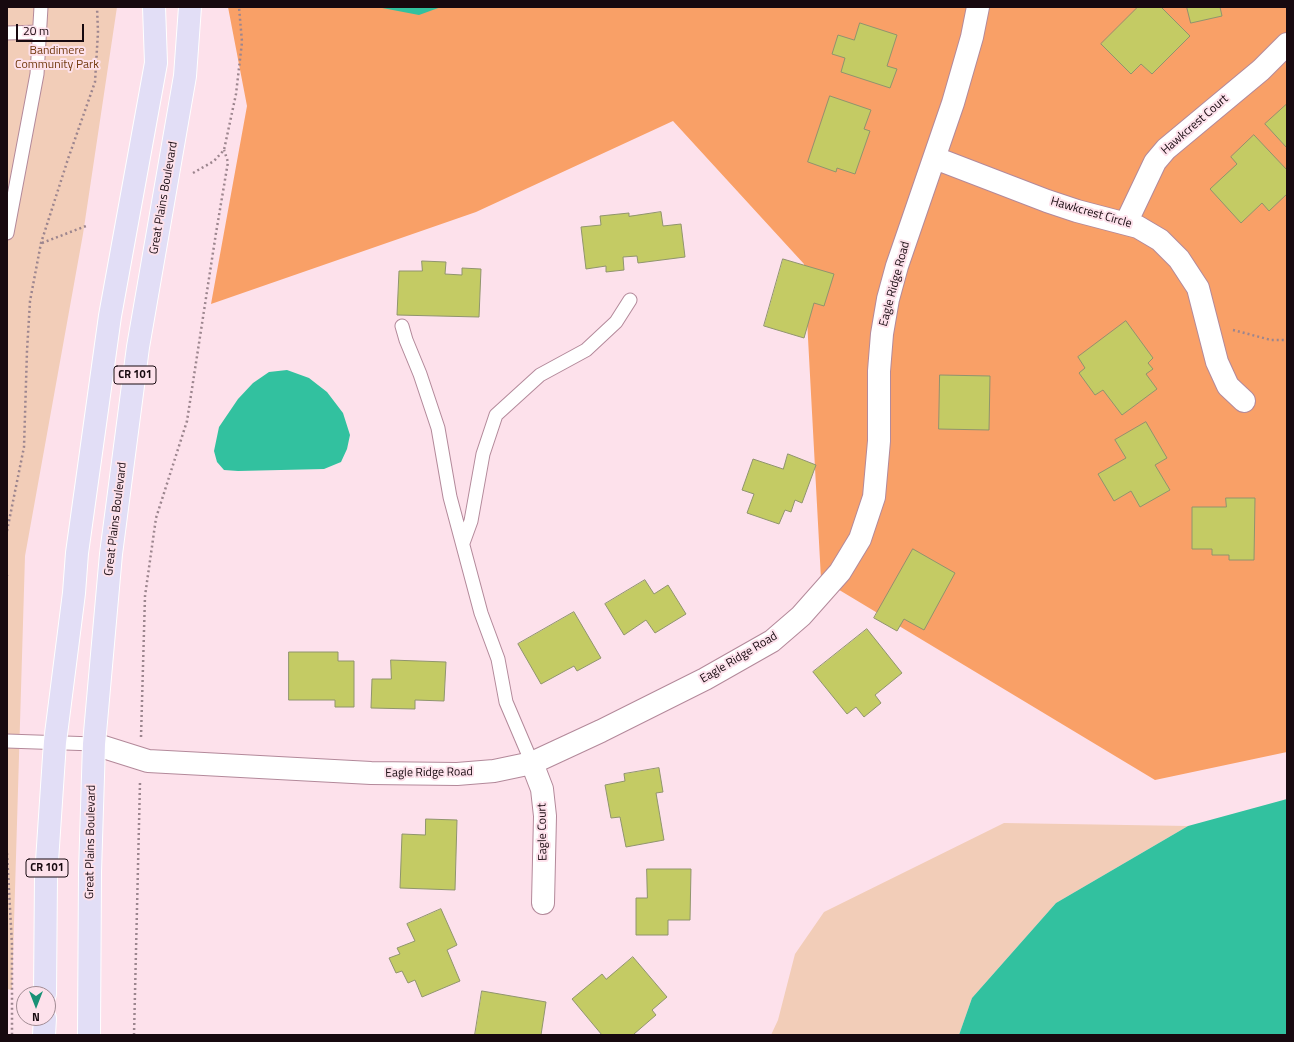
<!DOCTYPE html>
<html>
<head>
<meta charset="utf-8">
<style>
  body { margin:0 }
  #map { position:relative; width:1294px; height:1042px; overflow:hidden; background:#fde1eb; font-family:"Titillium Web",sans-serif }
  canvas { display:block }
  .frame { position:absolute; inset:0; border:8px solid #17090f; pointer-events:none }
  .north { position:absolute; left:16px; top:986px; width:40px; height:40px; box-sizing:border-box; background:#fde1eb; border:1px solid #a18b93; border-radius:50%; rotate:180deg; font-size:11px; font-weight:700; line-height:16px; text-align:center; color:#17090f }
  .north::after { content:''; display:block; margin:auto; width:14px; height:18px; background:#199176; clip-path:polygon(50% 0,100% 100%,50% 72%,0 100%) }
  .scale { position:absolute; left:16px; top:24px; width:68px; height:18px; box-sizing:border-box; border:2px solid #17090f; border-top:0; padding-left:5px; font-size:12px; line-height:14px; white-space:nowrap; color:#17090f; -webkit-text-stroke:3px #fde1eb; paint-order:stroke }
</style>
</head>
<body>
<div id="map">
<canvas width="1294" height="1042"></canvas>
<div class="frame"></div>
<div class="north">N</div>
<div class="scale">20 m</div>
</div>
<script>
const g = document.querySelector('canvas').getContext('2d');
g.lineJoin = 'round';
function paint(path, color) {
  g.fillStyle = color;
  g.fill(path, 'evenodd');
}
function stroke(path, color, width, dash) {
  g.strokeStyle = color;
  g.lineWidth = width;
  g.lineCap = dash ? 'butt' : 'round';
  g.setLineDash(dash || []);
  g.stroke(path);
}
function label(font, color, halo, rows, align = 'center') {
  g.font = font + ' "Titillium Web",sans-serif';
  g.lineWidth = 4;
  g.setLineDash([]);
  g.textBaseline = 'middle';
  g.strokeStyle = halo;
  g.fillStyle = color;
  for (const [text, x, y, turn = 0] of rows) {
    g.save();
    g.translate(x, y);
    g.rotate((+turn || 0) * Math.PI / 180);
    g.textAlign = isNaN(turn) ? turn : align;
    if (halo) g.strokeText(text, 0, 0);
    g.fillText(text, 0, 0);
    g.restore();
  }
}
paint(new Path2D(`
  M7 7H117L83 234 25 556 12 990 7 989Z
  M1004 823 1188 826 1056 903 972 998 959 1035H771L778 1020 795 954 824 912Z`), '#f2cdb8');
paint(new Path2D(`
  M228 7H1287V752L1155 780 821 579 804 264 673 121 476 212 211 304 247 106Z`), '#f9a067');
paint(new Path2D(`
  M377 7H441L419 15Z
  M287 370 309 378 327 392 343 413 350 435 347 449 341 462 324 469 238 471 224 470 217 462 214 451 219 427 238 399 253 383 269 372Z
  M1287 799V1035H959L972 998 1056 903 1188 826Z`), '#32c19f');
const building = new Path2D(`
  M1138 7H1161L1190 36 1152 74 1141 64 1131 74 1101 44Z
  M1187 7H1220L1222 16 1191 23Z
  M860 23 897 35 887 66 897 69 890 88 841 72 845 58 832 54 838 35 854 40Z
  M830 96 871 110 864 129 870 131 855 174 837 168 836 172 808 162Z
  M1287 104V148L1265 124Z
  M1254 135 1287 170V194L1269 211 1262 203 1241 223 1210 189 1237 164 1231 157Z
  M661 212 663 226 681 224 685 257 638 263 637 256 623 257 624 270 606 272V266L586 269 581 227 601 225 600 216 629 213V216Z
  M783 259 834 274 824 306 814 303 804 338 764 326Z
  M422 261 446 262 445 274 462 275V268L481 269 479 317 397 315 399 271H422Z
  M1126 321 1153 358 1148 363 1153 369 1146 374 1157 389 1122 415 1103 390 1095 395 1079 373 1085 368 1078 357Z
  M940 375 990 376 989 430 939 429Z
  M1146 422 1167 458 1155 465 1170 490 1140 507 1131 491 1114 501 1098 474 1126 458 1115 440Z
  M788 454 816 465 802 503 795 500 791 512 785 510 779 524 747 513 754 494 742 490 753 459 783 469Z
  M1226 498H1255L1254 560H1229V555H1212V549H1192V507H1226Z
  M913 549 955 573 924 630 904 619 897 631 874 618Z
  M645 580 654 594 668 585 686 614 655 633 646 620 624 635 605 604Z
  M574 612 601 658 577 671 574 666 541 684 518 644Z
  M867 629 902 673 875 695 881 703 864 717 856 707 847 714 813 672Z
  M289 652H338V661H354V707H335V700H289Z
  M391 660 446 662 444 701 415 700V709L371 708 372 679H391Z
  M659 768 663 792 656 793 664 840 626 847 620 817 611 818 605 785 625 781 624 774Z
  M426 819 457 820 455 890 400 888 402 834 425 835Z
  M647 869H691L690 920H668V935H636V898H647Z
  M441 909 457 945 447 950 460 981 422 997 415 980 408 983 402 971 396 973 389 958 400 954 397 948 415 941 407 924Z
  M633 957 667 997 652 1010 656 1015 634 1034V1035H602L572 999 602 974 606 979Z
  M482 991 546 1002 541 1035H475Z`);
paint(building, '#c4cb64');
stroke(building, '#90946d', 1);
const service = new Path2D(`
  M7 33 40 32
  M7 233 37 74 41 7
  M402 326 406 340 420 374 438 428 450 497 481 613 498 659 506 702 532 763
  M463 543 471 521 483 454 496 415 540 375 586 350 616 322 630 300
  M7 741 94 744`);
const minor = new Path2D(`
  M935 158 1047 201 1077 211 1138 227 1160 240 1179 259 1198 288 1217 362 1228 386 1244 401
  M1126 223 1155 162 1166 149 1261 70 1287 44
  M94 744 148 761 371 773 457 774 494 771 532 763 601 731 705 679 772 641 801 616 840 572 860 539 874 497 879 441V371L882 334 888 299 897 266 953 103 972 37 978 7
  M532 763 542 789 545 816 543 903`);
const primary = new Path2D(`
  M45 994 46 876 55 742 74 593 77 553 110 316 156 63 154 7
  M44 1035 45 1018
  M89 1035 90 872 94 744 111 554 138 347 185 76 190 7`);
stroke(service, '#b3899a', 15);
stroke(minor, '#b3899a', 24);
stroke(primary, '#fff', 24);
stroke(new Path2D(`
  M193 173 214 161 224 150 236 94 242 42 239 7
  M42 243 86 226
  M1233 330 1271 340H1287
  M7 531 24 447 27 351 30 301 41 243 68 159 95 82 98 32 97 7
  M7 575V576
  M141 737 145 596 156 518 187 421 216 233 228 162 224 150
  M7 853 12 945V1035
  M134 1035 140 782`), '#9c858e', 2.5, [2, 3]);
stroke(service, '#fff', 13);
stroke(minor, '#fff', 22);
stroke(primary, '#e2def6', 22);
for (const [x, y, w] of [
  [135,375,42],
  [47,868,42]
]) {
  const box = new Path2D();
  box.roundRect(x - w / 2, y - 9, w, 18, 3);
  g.fillStyle = '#fde1eb';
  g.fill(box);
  stroke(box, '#17090f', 1);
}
label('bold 11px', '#17090f', null, [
  ["CR 101",135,375],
  ["CR 101",47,868]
]);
label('12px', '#723a0f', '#fde1eb', [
  ["Bandimere",57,51],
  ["Community Park",57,65]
]);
label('12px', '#17090f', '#fde1eb', [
  ["Hawkcrest Court",1195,125,-41],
  ["Great Plains Boulevard",164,198,-80],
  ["Hawkcrest Circle",1091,213,16],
  ["Eagle Ridge Road",895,284,-75],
  ["Great Plains Boulevard",116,519,-83],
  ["Eagle Ridge Road",739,658,-31],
  ["Eagle Ridge Road",429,773,-1],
  ["Eagle Court",543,832,-91],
  ["Great Plains Boulevard",91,842,-89]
]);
</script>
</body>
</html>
